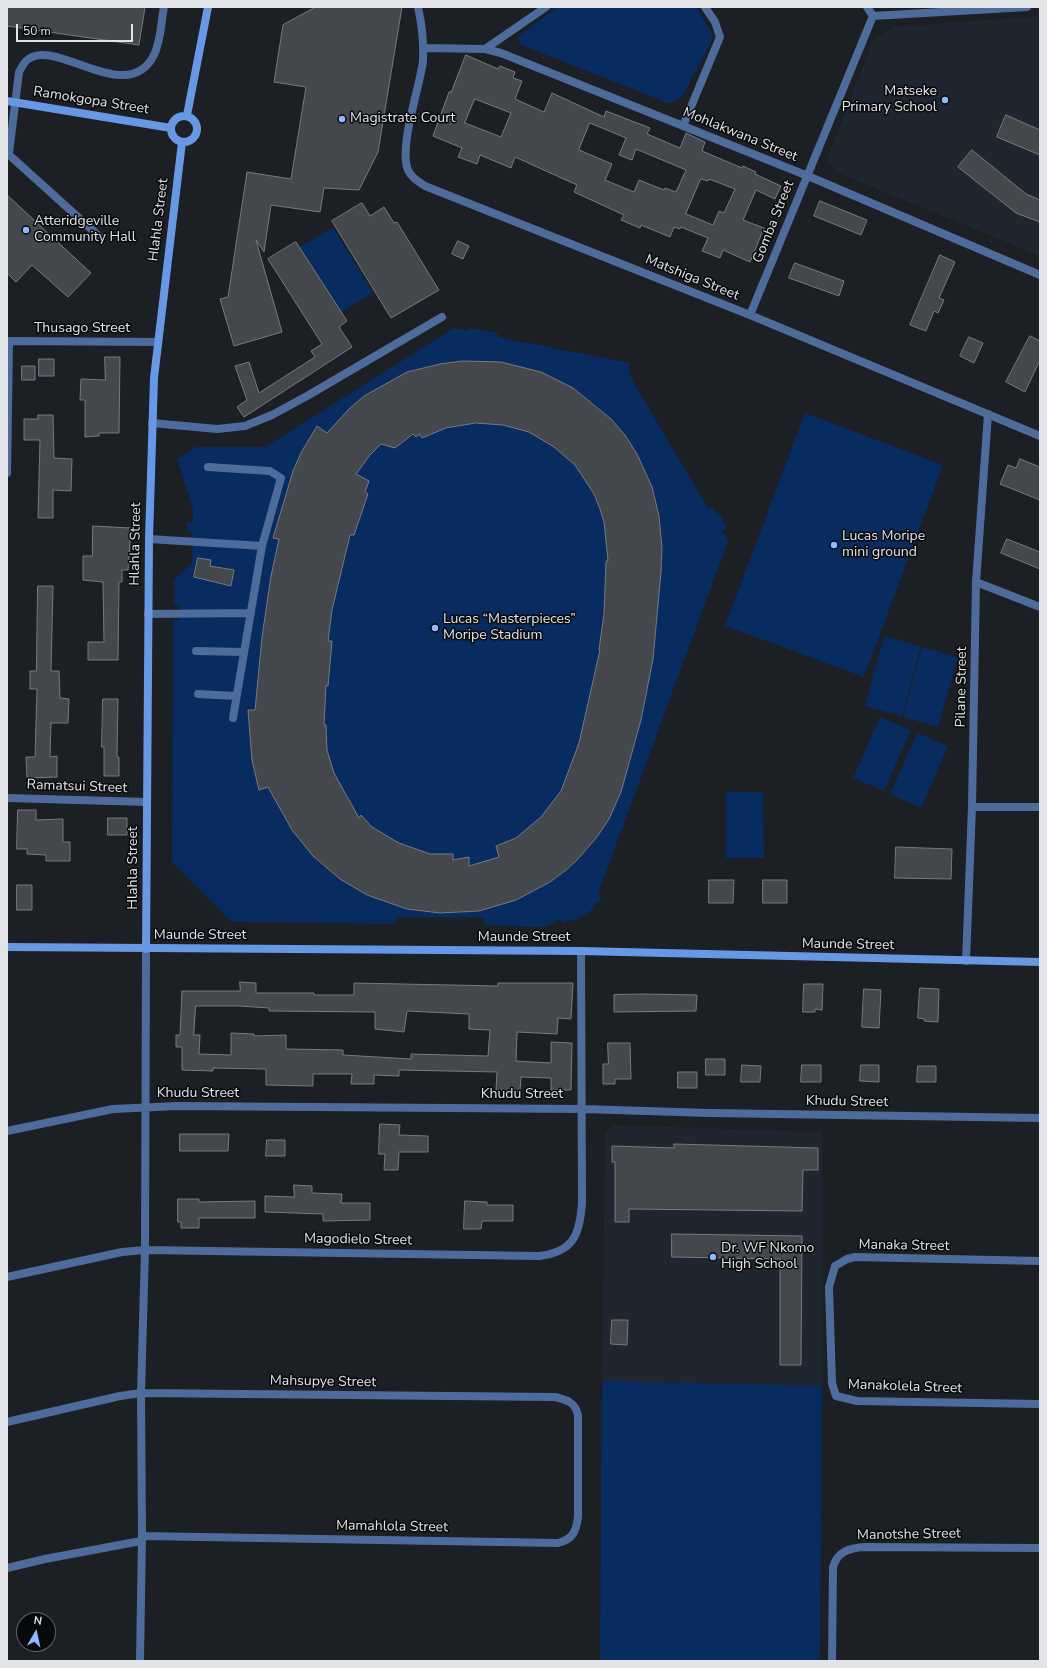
<!DOCTYPE html>
<html>
<head>
<meta charset="utf-8">
<style>
  body { margin:0 }
  #map { position:relative; width:1047px; height:1668px; overflow:hidden; background:#1c1f23; font-family:"Nunito Sans",sans-serif }
  canvas { display:block }
  .frame { position:absolute; inset:0; border:8px solid #e2e4e8; pointer-events:none }
  .north { position:absolute; left:16px; top:1612px; width:40px; height:40px; box-sizing:border-box; background:#07090b; border:1px solid #5f6163; border-radius:50%; rotate:9deg; font-size:11px; font-weight:700; line-height:16px; text-align:center; color:#e2e4e8 }
  .north::after { content:''; display:block; margin:auto; width:14px; height:18px; background:#8eb9fc; clip-path:polygon(50% 0,100% 100%,50% 72%,0 100%) }
  .scale { position:absolute; left:16px; top:24px; width:117px; height:18px; box-sizing:border-box; border:2px solid #e2e4e8; border-top:0; padding-left:5px; font-size:12px; line-height:14px; white-space:nowrap; color:#e2e4e8; -webkit-text-stroke:3px #07090b; paint-order:stroke }
</style>
</head>
<body>
<div id="map">
<canvas width="1047" height="1668"></canvas>
<div class="frame"></div>
<div class="north">N</div>
<div class="scale">50 m</div>
</div>
<script>
const g = document.querySelector('canvas').getContext('2d');
g.lineJoin = 'round';
function paint(path, color) {
  g.fillStyle = color;
  g.fill(path, 'evenodd');
}
function stroke(path, color, width, dash) {
  g.strokeStyle = color;
  g.lineWidth = width;
  g.lineCap = dash ? 'butt' : 'round';
  g.setLineDash(dash || []);
  g.stroke(path);
}
function label(font, color, halo, rows, align = 'center') {
  g.font = font + ' "Nunito Sans",sans-serif';
  g.lineWidth = 3;
  g.setLineDash([]);
  g.textBaseline = 'middle';
  g.strokeStyle = halo;
  g.fillStyle = color;
  for (const [text, x, y, turn = 0] of rows) {
    g.save();
    g.translate(x, y);
    g.rotate((+turn || 0) * Math.PI / 180);
    g.textAlign = isNaN(turn) ? turn : align;
    if (halo) g.strokeText(text, 0, 0);
    g.fillText(text, 0, 0);
    g.restore();
  }
}
paint(new Path2D(`
  M1040 16V256L836 172 827 159 873 41 894 27Z
  M613 1125 822 1132V1386L602 1381 605 1134Z`), '#202630');
paint(new Path2D(`
  M558 7H696L714 36 683 95 675 102 668 103 521 45 518 36Z
  M333 227 373 293 338 314 298 248Z
  M454 328 468 331 470 328 498 333 497 337 630 363 629 373 634 383 708 508 712 507 716 513 722 517 726 529 722 531 728 541 598 894 602 900 593 905 595 908 573 922 570 919 562 924 559 919 546 927 484 925V918L396 917V924L232 922 172 862 173 620H179L181 615 180 606 174 605V580L192 563 193 533 187 532V522H193V509L177 459 196 447H265Z
  M805 413 943 465 864 677 725 626Z
  M884 636 921 646 902 716 865 706Z
  M922 647 958 657 938 727 903 717Z
  M880 717 911 730 884 791 853 778Z
  M917 733 948 746 921 808 890 794Z
  M726 792H763L764 858H726Z
  M602 1381 822 1386 820 1661H600Z`), '#082b60');
const building = new Path2D(`
  M7 7H145L139 45 7 26Z
  M316 7H402L378 152 359 190 324 188 320 212 271 205 264 252 256 240 282 332 234 346 220 299 228 297 247 172 291 179 306 87 274 82 283 25Z
  M466 55 498 69 500 66 515 72 513 78 522 81 515 99 544 112 552 93 604 117 606 111 650 128 647 134 680 148 686 133 705 142 702 151 742 168 743 166 756 172 755 174 781 186 775 199 756 190 743 220 764 228 750 262 723 250 720 258 702 251 708 238 681 227 680 229 674 227 670 237 641 225 640 228 621 220 624 215 574 192 577 185 515 157 511 168 480 155 477 164 458 157 462 148 433 136 449 92H451ZM475 99 511 113 501 137 465 123ZM590 123 626 138 619 155 632 160 636 149 686 170 676 192 665 188 664 190 639 180 634 192 605 180 612 164 579 150ZM701 179 708 181 709 179 735 189 724 213 719 211 713 225 686 214Z
  M1006 115 1040 130V155L997 137Z
  M972 150 1026 194 1040 200V222L1016 213 958 167Z
  M7 195 91 273 68 297 32 265 16 282 7 273Z
  M820 201 867 220 861 235 814 216Z
  M362 203 370 216 384 207 394 223 397 222 439 290 391 318 332 221Z
  M458 241 469 246 463 259 452 254Z
  M296 242 347 321 339 327 352 347 244 417 237 407 247 400 235 366 249 362 259 393 315 357 311 351 322 344 268 259Z
  M940 255 955 262 939 298 944 300 938 313 934 311 926 331 910 325Z
  M795 263 844 281 839 296 789 278Z
  M1030 336 1040 341V360L1025 392 1006 382Z
  M969 337 983 343 974 363 960 356Z
  M105 357H120L119 433H99V436L85 437V400H80L81 379 105 380Z
  M39 359H54V376H39Z
  M463 361 501 362 541 372 573 388 611 419 625 435 637 454 652 487 659 516 662 548 661 572 653 659 641 720 621 792 609 819 597 837 577 860 566 870 550 882 516 900 479 911 440 913 407 909 367 895 340 879 313 856 292 830 268 787 259 790 252 760 248 710H255L262 637 271 576 279 539 273 538 293 471 302 451 317 426 327 433 349 409 364 396 407 372 440 364ZM476 423 503 425 529 432 554 447 575 465 594 494 600 509 604 522 608 561H606L604 614 599 650H600L579 743 561 791 541 817 516 838 496 846 499 857 469 866V857L453 860V854H430L399 843 372 827 361 815 359 818 334 773 327 750 326 725H324L326 685 328 686 332 641H328L332 610 350 535H354L368 494 365 492 369 481 356 474 370 455 381 444 395 448 413 434 416 437 420 434 422 438 446 428Z
  M22 366H35V380H22Z
  M38 415H53L54 458 72 459 71 491 53 490V518H38L40 440H24V419H38Z
  M1020 459 1040 467V500L1000 484 1008 465 1016 468Z
  M93 526 131 528 128 570H122V582H119L118 660H88V642H104L103 582 83 580V556H92Z
  M1007 539 1040 552V569L1001 553Z
  M198 558 211 560 210 566 234 570 231 586 194 577Z
  M38 586H53L51 671H59L60 698 69 699 68 723H51L50 757 57 756V777L27 778 26 757H35L37 689H30V671H36Z
  M103 699H118L117 757H119V776H104V747H102Z
  M18 810H36V820L63 819V842H70V861H46V855L27 854V849H17Z
  M108 818H127V835H108Z
  M896 847 952 849 951 879 895 878Z
  M709 880H734L733 903H709Z
  M763 880H787V903H763Z
  M17 885H32V910H17Z
  M240 982 256 983V993H314V995H354V983L498 986V983H573L571 1019 558 1018 557 1034 517 1032 516 1061 551 1063V1042L572 1043 571 1090H551V1078L521 1077 520 1092 496 1090 497 1072 399 1070V1076L374 1075V1084H351L352 1074H313V1086L266 1085V1069L213 1068V1071L182 1070V1047H176V1035H180L182 991H240ZM196 1006H240L269 1008V1011L375 1012V1029L404 1032 407 1011 469 1014V1029L490 1030 488 1056 411 1054V1059L343 1055V1050L286 1049V1035L254 1036V1034L231 1033V1055L199 1054 200 1035H194Z
  M804 984H823L822 1010 815 1009V1012H803Z
  M920 988 939 989 938 1022 924 1021 925 1019 918 1018Z
  M864 989 881 990 879 1028 862 1027Z
  M644 994 697 995 696 1011 614 1012V995Z
  M608 1043H630L631 1079H615V1084H603V1064H608Z
  M706 1059H725V1075H706Z
  M742 1065 761 1066 760 1082H741Z
  M802 1065H821V1082H801Z
  M861 1065H879V1082L860 1081Z
  M918 1066H936V1082H917Z
  M678 1072H697V1088H678Z
  M380 1124 400 1125 399 1135 428 1136V1152H399L398 1170H384L385 1154H379Z
  M180 1134H229L228 1151H180Z
  M267 1140H285V1156H266Z
  M674 1144 818 1148V1170H803L802 1211 629 1209V1222H615V1162H612V1146L674 1148Z
  M294 1185 312 1186V1193L342 1194 341 1203H370V1220L323 1221V1214L265 1212V1196L294 1197Z
  M178 1199H199V1202L255 1201V1218H199V1228H181V1222H178Z
  M465 1201 487 1202V1205H513V1221H482L481 1229H464Z
  M672 1234 802 1236 801 1365H780V1259L672 1257Z
  M612 1320H628L627 1345 611 1344Z`);
paint(building, '#44474c');
stroke(building, '#777a80', 1);
stroke(new Path2D(`
  M7 153 100 237
  M9 153 19 72C21 69 23 64 26 61 53 34 127 109 154 55 161 41 161 22 164 7
  M152 423 217 429 245 426 272 415 307 396 442 317
  M208 467 270 471 281 478 262 546 233 718
  M149 539 262 546
  M148 614 251 613
  M196 651 244 652
  M198 694 236 696`), '#4e6c9b', 8);
stroke(new Path2D(`
  M418 7C422 25 424 43 423 61 420 87 397 151 409 172 413 179 419 182 425 186L750 315 1040 436
  M873 16 1027 7
  M423 48 485 49 501 53 808 176 1040 275
  M485 49 546 7
  M683 126 720 37 715 22 705 7
  M750 315 873 16 867 7
  M7 341 158 342
  M7 473 9 342
  M976 582 1040 607
  M7 798 147 802
  M972 807H1040
  M966 961 972 807 976 582 988 414
  M7 1131 113 1109 177 1106 583 1109 710 1113 1040 1118
  M1040 1261 855 1257 847 1259 835 1266 829 1287 832 1383 836 1396 857 1401 1040 1404
  M7 1277 122 1252 145 1250 539 1256C574 1252 580 1234 582 1202L581 951
  M7 1422 120 1396 141 1393 555 1397C567 1400 575 1402 578 1415V1517C576 1532 573 1539 558 1543L142 1536
  M7 1568 45 1559 141 1541
  M140 1661 142 1536 141 1393 145 1250 146 949
  M832 1661 833 1567C837 1552 849 1548 864 1547L1040 1548`), '#4e6c9b', 8);
stroke(new Path2D(`
  M7 101 171 128
  M187 115 208 7
  M171 129a13 13 0 1 1 26 0a13 13 0 1 1-26 0Z
  M7 947 581 951 1040 962
  M146 949 149 539 154 378 182 142`), '#6898e4', 8);
for (const [x, y, r, color] of [
  [945,100,4,"#8eb9fc"],
  [342,119,4,"#8eb9fc"],
  [26,230,4,"#8eb9fc"],
  [834,545,4,"#8eb9fc"],
  [435,628,4,"#8eb9fc"],
  [713,1257,4,"#8eb9fc"]
]) {
  const dot = new Path2D();
  dot.arc(x, y, r, 0, 2 * Math.PI);
  g.fillStyle = color;
  g.fill(dot);
  stroke(dot, '#07090b', 1.5);
}
label('14px', '#e2e4e8', '#07090b', [
  ["Matseke",937,92,"right"],
  ["Primary School",937,108,"right"],
  ["Magistrate Court",350,119],
  ["Atteridgeville",34,222],
  ["Community Hall",34,238],
  ["Lucas Moripe",842,537],
  ["mini ground",842,553],
  ["Lucas “Masterpieces”",443,620],
  ["Moripe Stadium",443,636],
  ["Dr. WF Nkomo",721,1249],
  ["High School",721,1265]
], 'left');
label('14px', '#e2e4e8', '#07090b', [
  ["Ramokgopa Street",91,101,9],
  ["Mohlakwana Street",740,135,22],
  ["Hlahla Street",159,220,-83],
  ["Gomba Street",774,222,-68],
  ["Matshiga Street",692,278,22],
  ["Thusago Street",82,329],
  ["Hlahla Street",136,544,-89],
  ["Pilane Street",962,687,-89],
  ["Ramatsui Street",77,787,2],
  ["Hlahla Street",134,868,-90],
  ["Maunde Street",200,936],
  ["Maunde Street",524,938],
  ["Maunde Street",848,945,1],
  ["Khudu Street",198,1094],
  ["Khudu Street",522,1095],
  ["Khudu Street",847,1102,1],
  ["Magodielo Street",358,1240,1],
  ["Manaka Street",904,1246,1],
  ["Mahsupye Street",323,1382,1],
  ["Manakolela Street",905,1387,2],
  ["Mamahlola Street",392,1527,1],
  ["Manotshe Street",909,1535,-1]
]);
</script>
</body>
</html>
